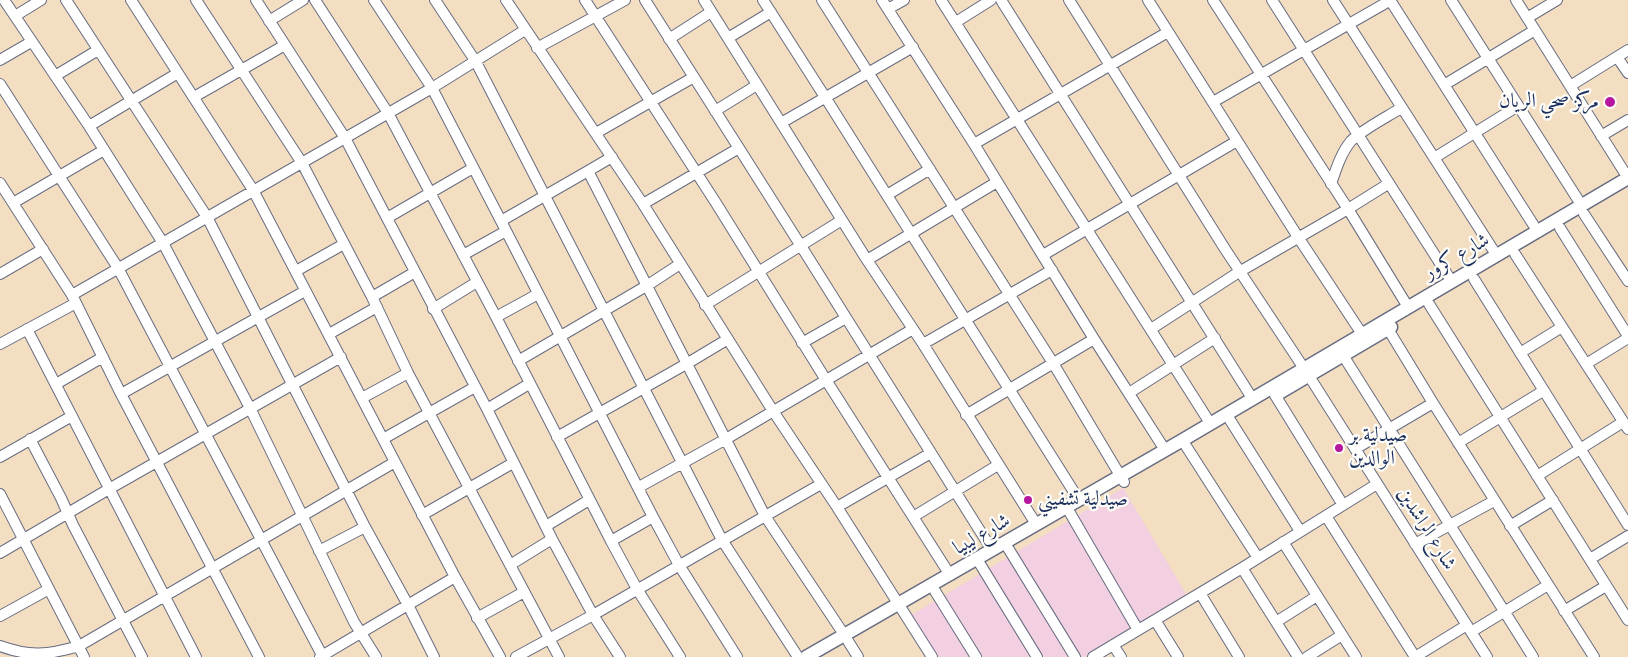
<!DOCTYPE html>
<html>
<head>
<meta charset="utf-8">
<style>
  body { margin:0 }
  canvas { display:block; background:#f3dec2 }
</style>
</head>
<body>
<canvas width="1628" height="657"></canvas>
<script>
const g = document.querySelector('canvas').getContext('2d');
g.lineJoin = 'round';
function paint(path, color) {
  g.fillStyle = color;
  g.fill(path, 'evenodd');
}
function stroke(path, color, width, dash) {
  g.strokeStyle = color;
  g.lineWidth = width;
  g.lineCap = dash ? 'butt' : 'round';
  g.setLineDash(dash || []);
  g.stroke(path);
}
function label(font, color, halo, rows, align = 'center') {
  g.font = font + ' "Gentium Book Plus",Amiri,serif';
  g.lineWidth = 4.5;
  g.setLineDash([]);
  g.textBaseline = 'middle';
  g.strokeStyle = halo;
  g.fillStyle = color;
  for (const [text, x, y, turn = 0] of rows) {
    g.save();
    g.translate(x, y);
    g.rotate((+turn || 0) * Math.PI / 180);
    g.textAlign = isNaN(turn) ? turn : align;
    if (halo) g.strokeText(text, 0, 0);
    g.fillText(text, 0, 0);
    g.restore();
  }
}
paint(new Path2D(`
  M1123 488 1186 594 1084 657H926L903 620Z`), '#f2cfe1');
const minor = new Path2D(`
  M4 0 89 126 163 243 250 408 354 622 376 657
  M66 0 207 217 365 527 408 605 434 657
  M131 0 253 190 455 577 500 657
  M196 0 302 163 372 297 408 373 559 657
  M256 0 345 138 487 409 552 539 593 615 620 657
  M315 0 388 113 496 317 611 541 637 589 680 657
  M374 0 432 88 501 221 653 517 679 565 737 657
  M435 0 476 62 722 540 798 657
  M506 0 643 204 773 411 837 507 932 657
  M585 0 716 203 826 380 950 575
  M645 0 801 246 992 550
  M704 0 867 260 923 344 1036 524
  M763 0 825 97 1079 500
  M822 0 1053 363 1124 482
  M882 0 974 144 1094 339 1165 450
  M941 0 1210 423
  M1001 0 1252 398
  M1069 0 1225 249 1309 376 1487 657
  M1148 0 1298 237 1362 334
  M1213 0 1348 209 1408 307
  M1272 0 1452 282
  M1333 0 1497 256
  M1390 0 1538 232
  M1451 0 1582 206
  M1516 0 1628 178
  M888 9 904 0
  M15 16 41 0
  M1527 18 1557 0
  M269 21 303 0
  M956 22 991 0
  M728 38 771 12
  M669 39 711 12
  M537 48 625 0
  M1617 57 1628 73
  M0 60 31 42
  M55 76 98 50
  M0 84 118 268 323 657
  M1444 85 1535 30
  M1570 86 1628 50
  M194 97 285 45
  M1213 102 1391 0
  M715 111 757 85
  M781 123 913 47
  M89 126 178 73
  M596 133 694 77
  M1601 136 1628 120
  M974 144 1168 32
  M1434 158 1518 106
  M588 171 612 157
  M0 183 72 295 121 394 259 657
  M1331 184C1336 169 1341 153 1351 141 1363 129 1387 117 1401 108
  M887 195 930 169
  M13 203 104 150
  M643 204 739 148
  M1584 214 1628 281
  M387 218 473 168
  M501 221 588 171 765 516 845 636
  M1560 228 1628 336
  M1515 254 1628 429
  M463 255 506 231
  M1043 255 1237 141
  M867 260 997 182
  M296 271 344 244
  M0 274 43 249
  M1474 279 1628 525
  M72 295 432 88 525 30
  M372 297 415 272
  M1429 304 1628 620
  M705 305 842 220
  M433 309 477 282
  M496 317 538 294
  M27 329 196 657
  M1151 329 1239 272 1348 209 1388 184
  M1388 329 1433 403 1594 657
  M329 334 377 307
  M802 343 846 318
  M0 344 76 303
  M923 344 1052 270
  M1339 349 1533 657
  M1520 353 1562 327
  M518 361 648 285 680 264
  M1586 364 1628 338
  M56 384 103 357
  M1129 393 1215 338
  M121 394 305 291
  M1275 395 1343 505
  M362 398 408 373
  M487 409 529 384
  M966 415 1094 339
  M1230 420 1300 531
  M557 437 688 363 728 339
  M30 439 61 498 73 525 142 657
  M383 439 475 387
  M1458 443 1543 391
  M1186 446 1258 558
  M1355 449 1433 403
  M0 457 72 416
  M1537 476 1623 422
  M639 487 726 439 913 329
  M0 494 84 657
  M837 507 931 453
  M1070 513 1138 630
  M422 515 513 463
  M1326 516 1415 657
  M913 517 998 465
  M546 526 589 500
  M1510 526 1553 500
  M611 541 653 517
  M1283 542 1356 657
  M1415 544 1494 501
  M1008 548 1075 657
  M319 551 365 527
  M0 553 109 489 341 357
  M1590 559 1628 536
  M980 564 1037 657
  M510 565 552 539
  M1242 568 1298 657
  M935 591 976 657
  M1200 593 1239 657
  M1564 611 1606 586
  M0 616 49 589
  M477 618 524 592
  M1155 620 1178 657
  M1276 622 1317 596
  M1471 632 1548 585
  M848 641 858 657
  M1113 645 1121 657
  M0 646C30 657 48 655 79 646L395 462
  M320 657 455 577
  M516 657 593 615 821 484
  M1093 657 1242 568 1377 484
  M1307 657 1342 635
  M1415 657 1467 625`);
const major = new Path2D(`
  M1279 393 1391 327
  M806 657 1181 441 1628 178`);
stroke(minor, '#676c81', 12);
stroke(major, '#676c81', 15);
stroke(minor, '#fff', 10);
stroke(major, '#fff', 12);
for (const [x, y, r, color] of [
  [1610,102,6,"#b5179e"],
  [1339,448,5,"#b5179e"],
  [1028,500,5,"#b5179e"]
]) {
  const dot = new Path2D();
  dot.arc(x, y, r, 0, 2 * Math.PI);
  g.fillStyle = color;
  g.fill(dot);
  stroke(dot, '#fdfcf7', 2);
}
label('20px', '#1b2f5e', '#fdfcf7', [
  ["مركز صحي الريان",1599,102,"right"],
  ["صيدلية بر",1349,436],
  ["الوالدين",1349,459],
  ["صيدلية تشفيني",1038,500]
], 'left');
label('20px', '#1b2f5e', '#fdfcf7', [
  ["شارع كرور",1457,257,-30],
  ["شارع الراشدين",1426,529,58],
  ["شارع ليبيا",982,535,-30]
]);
</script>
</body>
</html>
